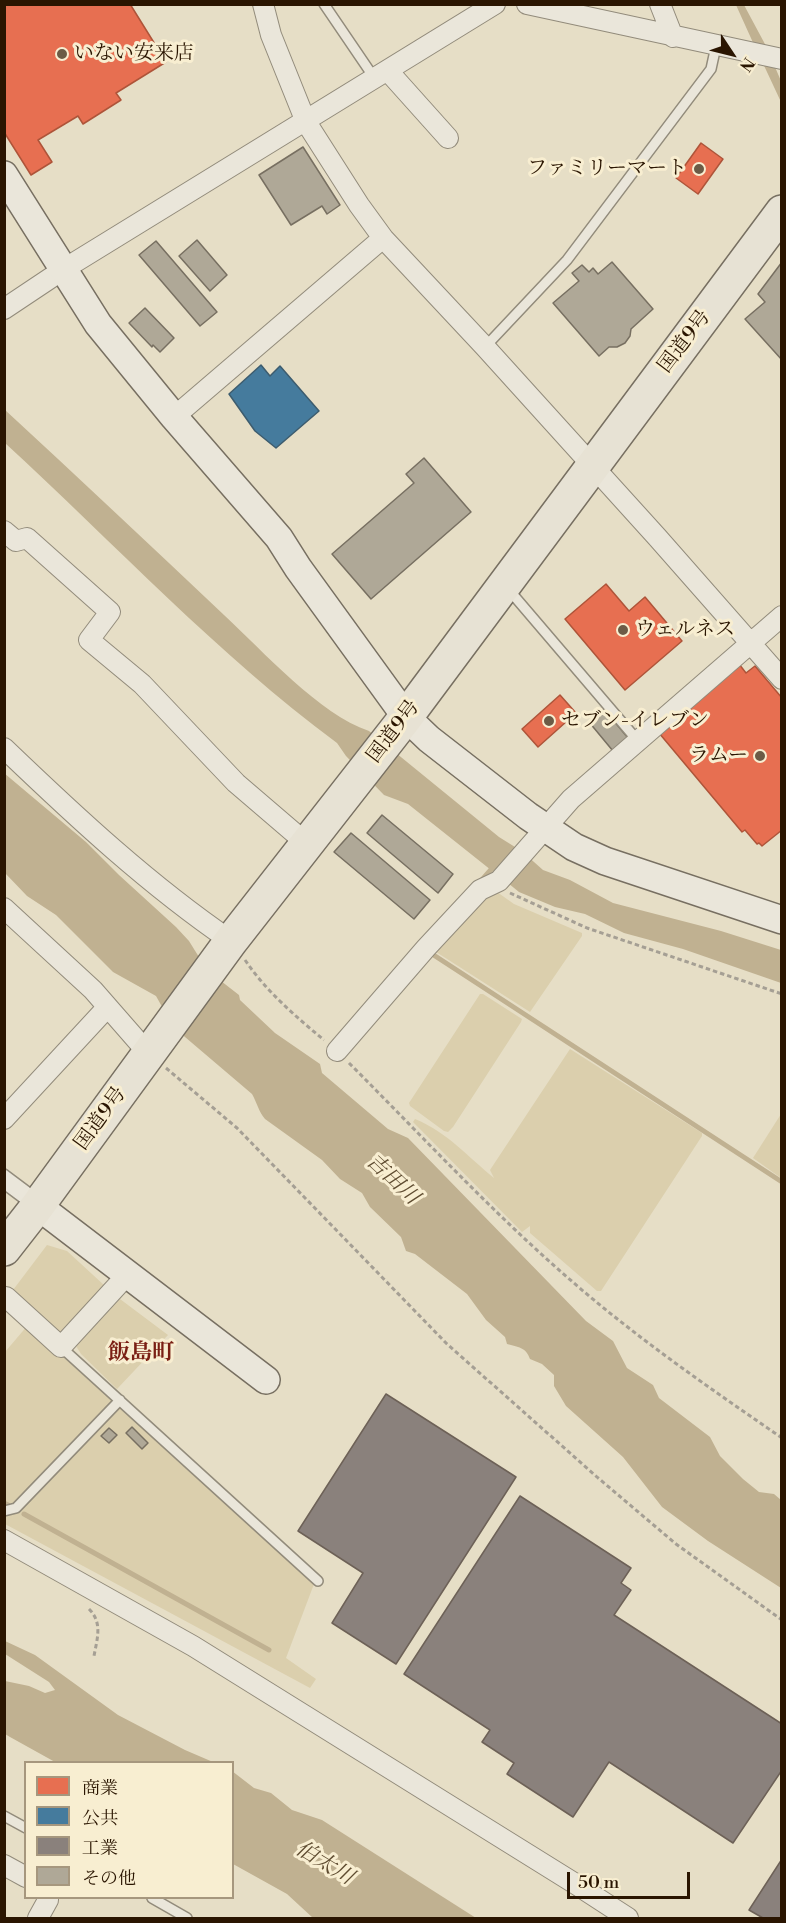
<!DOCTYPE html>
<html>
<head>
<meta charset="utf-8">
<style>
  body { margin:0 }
  #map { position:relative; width:786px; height:1923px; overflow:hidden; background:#e6dec6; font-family:"Libre Bodoni","Noto Serif JP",serif }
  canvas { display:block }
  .frame { position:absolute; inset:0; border:6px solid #2a1501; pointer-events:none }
  .legend { position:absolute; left:24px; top:1761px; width:210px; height:138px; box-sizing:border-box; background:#f8eed1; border:2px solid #a6977e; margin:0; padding:8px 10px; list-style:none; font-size:18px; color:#2a1501 }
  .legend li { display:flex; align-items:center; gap:12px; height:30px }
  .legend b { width:30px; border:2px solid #a6977e }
  .north { position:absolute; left:702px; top:24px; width:60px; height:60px; -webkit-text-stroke:4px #f8eed1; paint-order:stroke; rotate:125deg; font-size:16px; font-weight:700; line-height:24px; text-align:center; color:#2a1501 }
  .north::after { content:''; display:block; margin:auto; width:21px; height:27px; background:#2a1501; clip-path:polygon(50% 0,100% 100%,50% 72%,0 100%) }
  .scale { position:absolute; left:567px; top:1872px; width:123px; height:27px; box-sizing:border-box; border:3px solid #2a1501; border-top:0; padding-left:8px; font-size:18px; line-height:21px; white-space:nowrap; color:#2a1501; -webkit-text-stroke:4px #f8eed1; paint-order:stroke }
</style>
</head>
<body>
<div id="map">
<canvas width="786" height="1923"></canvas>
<div class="frame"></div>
<ul class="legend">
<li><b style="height:16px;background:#e76f51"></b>商業</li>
<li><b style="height:16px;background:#457b9d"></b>公共</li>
<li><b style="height:16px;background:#8a817c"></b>工業</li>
<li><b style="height:16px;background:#afa897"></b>その他</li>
</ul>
<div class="north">N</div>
<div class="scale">50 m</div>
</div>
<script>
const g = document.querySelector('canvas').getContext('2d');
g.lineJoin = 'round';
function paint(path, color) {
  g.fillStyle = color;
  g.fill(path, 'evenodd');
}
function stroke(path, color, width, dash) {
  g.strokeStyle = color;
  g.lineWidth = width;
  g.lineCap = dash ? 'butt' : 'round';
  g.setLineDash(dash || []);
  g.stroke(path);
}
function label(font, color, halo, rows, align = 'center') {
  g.font = font + ' "Libre Bodoni","Noto Serif JP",serif';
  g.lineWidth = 6;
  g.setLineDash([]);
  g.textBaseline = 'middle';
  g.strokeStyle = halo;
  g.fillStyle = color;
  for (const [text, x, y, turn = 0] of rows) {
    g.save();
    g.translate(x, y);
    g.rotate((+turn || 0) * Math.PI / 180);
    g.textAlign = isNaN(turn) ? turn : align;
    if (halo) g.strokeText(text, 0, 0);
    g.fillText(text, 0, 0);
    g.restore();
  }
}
paint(new Path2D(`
  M497 892 514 904 582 933V936L530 1012 433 950 481 897Z
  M480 994H483L522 1019 521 1022 453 1127 448 1132 444 1131 410 1106 409 1103Z
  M570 1049 702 1133V1136L601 1291H597L530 1233V1226L522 1232 413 1122 415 1119C447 1132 468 1157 494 1178L490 1170Z
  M781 1114 782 1178H781L753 1158Z
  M47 1245 67 1251 105 1286 63 1334 58 1332 13 1290Z
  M120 1299 168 1335 117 1389 81 1354 76 1346Z
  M28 1325 314 1584 286 1658 316 1679 310 1688 5 1524V1352Z`), '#dbcfad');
paint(new Path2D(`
  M736 5H744L766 46 755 47Z
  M760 57 772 60 781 81V102Z
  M4 409C78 477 151 546 224 615 264 652 319 714 369 731L499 837 523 852 501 878 408 804 384 795 346 756 337 743C217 654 115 544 5 443Z
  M4 773 86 842 119 875 176 927 189 941 207 970 170 1021 156 996 113 972 56 915 27 896 5 873Z
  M525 854 543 870 570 880 613 903 721 931 781 950V983L683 949 624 933 585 914 555 907 519 892 503 879Z
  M221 981 239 995 240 1000 275 1033 320 1064 322 1073 388 1129 408 1138 586 1321 613 1341 627 1368 653 1385 659 1398 710 1437 720 1456 743 1479 759 1492 774 1494 781 1500V1588L708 1541 662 1507 623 1457 566 1406 554 1386V1375L542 1364 530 1359C526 1347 518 1347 507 1344L505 1337 486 1320 467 1294 415 1254 406 1251 401 1237 370 1207 362 1193 340 1179 322 1160 265 1119C259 1112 257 1103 252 1094L185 1037 180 1032Z
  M5 1641 35 1655 118 1715 185 1750 213 1762H55L10 1737 5 1734V1681L29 1686 45 1693 55 1690 49 1682 5 1654Z
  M232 1771 254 1788 271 1793 292 1810 322 1820 476 1918H313L287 1894 233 1864Z`), '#c0b191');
const shops = new Path2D(`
  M4 4H130L166 62 116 93 121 100 83 124 78 116 38 140 52 162 31 175 4 132Z
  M701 143 723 159 698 194 676 178Z
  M606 584 629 611 645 597 682 641 625 690 565 619Z
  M739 664 746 673 755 666 782 698V830L762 846 759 843 757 844 745 830 742 832 659 733Z
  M560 695 576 713 538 747 522 729Z`);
paint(shops, '#e76f51');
stroke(shops, '#ae5439', 1.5);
const public = new Path2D(`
  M261 365 270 376 280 366 319 411 276 448 255 431 229 394Z`);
paint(public, '#457b9d');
stroke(public, '#3d5c6e', 1.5);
const industry = new Path2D(`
  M386 1394 516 1477 396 1664 332 1623 363 1573 298 1531Z
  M520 1496 631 1568 621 1583 631 1590 614 1615 782 1724V1770L733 1843 609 1762 573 1817 507 1774 514 1763 482 1742 490 1730 404 1674Z
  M782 1859V1918H763L749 1910Z`);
paint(industry, '#8a817c');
stroke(industry, '#6d6157', 1.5);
stroke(new Path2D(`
  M481 881 495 865
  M429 952 782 1182
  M4 1503 8 1505
  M24 1514 269 1650`), '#c0b191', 5);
const building = new Path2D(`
  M303 147 340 205 327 214 322 206 291 225 259 175Z
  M197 240 227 275 210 291 179 256Z
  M156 241 217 312 200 326 139 255Z
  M612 262 653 309 631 329 630 336 625 343 617 347H609L599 356 553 303 579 281 572 273 582 265 589 272 593 268 598 274Z
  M782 262V360L745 319 765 302 758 294Z
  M145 308 174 338 160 352 153 345 152 347 129 323Z
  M424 458 471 512 371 599 332 554 414 483 406 474Z
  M604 709 628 738 613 751 589 722Z
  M382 815 453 874 438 893 367 833Z
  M351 833 430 900 414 919 334 852Z
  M132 1427 148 1443 142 1449 126 1433Z
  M109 1428 117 1435 109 1443 101 1436Z`);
paint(building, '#afa897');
stroke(building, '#776f61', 1.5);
const lane = new Path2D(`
  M324 4 375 79
  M485 347 567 260 711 69 716 46
  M509 590 638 741
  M4 1174 36 1198
  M4 1184 32 1205
  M61 1347 318 1581
  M4 1511 16 1508 120 1400
  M4 1816 26 1828
  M152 1898 187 1918`);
const street = new Path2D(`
  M263 4 271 35 306 122 359 205 383 238 485 347 657 537 782 679
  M527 4 782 59
  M660 4 673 37
  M388 71 448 138
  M4 309 64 269 495 4
  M174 417 383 238
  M4 531 16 541 27 538 110 612 89 640 142 684 236 783 306 843
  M4 748C76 817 149 885 231 941
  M4 908 93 990 148 1053
  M337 1051 426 948 480 890 499 881 571 799 782 616
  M4 1119 102 1013
  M6 1297 61 1347 128 1274
  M4 1540 193 1646 574 1883 628 1918
  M4 1865 26 1877
  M38 1918 48 1900V1898`);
const secondary = new Path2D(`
  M4 175 98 324 174 417 279 538 298 568 406 717 429 739 528 816 574 847 605 861 782 920
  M38 1206 266 1380`);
const highway = new Path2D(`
  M4 1249 36 1208 231 941 406 717 782 212`);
stroke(lane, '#928b7b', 12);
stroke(street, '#928b7b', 22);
stroke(secondary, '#776f61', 30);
stroke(highway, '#776f61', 36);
stroke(new Path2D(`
  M510 893 587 928 782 994
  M245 960C266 991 296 1017 324 1040
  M349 1063C421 1135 490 1210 567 1277 634 1336 708 1387 782 1438
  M166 1068 237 1128 447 1344 597 1477 676 1544 782 1620
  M89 1609C103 1623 97 1639 94 1656`), '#a59f94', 3, [4.5, 3]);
stroke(lane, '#eae6da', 9);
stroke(street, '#eae6da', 20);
stroke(secondary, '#eae6da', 27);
stroke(highway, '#e7e2d4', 33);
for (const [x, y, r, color] of [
  [62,54,6,"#6c5b46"],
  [699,169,6,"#6c5b46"],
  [623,630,6,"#6c5b46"],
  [549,721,6,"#6c5b46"],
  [760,756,6,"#6c5b46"]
]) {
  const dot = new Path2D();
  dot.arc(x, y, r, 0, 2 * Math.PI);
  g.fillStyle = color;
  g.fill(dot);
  stroke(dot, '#f8eed1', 2);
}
label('20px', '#2a1501', '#f8eed1', [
  ["いない安来店",74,54],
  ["ファミリーマート",687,169,"right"],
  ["ウェルネス",635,630],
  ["セブン-イレブン",561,721],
  ["ラムー",748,756,"right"]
], 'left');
label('20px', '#2a1501', '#f8eed1', [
  ["国道9号",685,342,-53],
  ["国道9号",394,732,-53],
  ["国道9号",101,1119,-54]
]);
label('italic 21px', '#5f4c31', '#f8eed1', [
  ["吉田川",392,1180,43],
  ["伯太川",324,1864,31]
]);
label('bold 22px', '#7a1f14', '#f8eed1', [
  ["飯島町",141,1354]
]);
</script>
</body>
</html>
